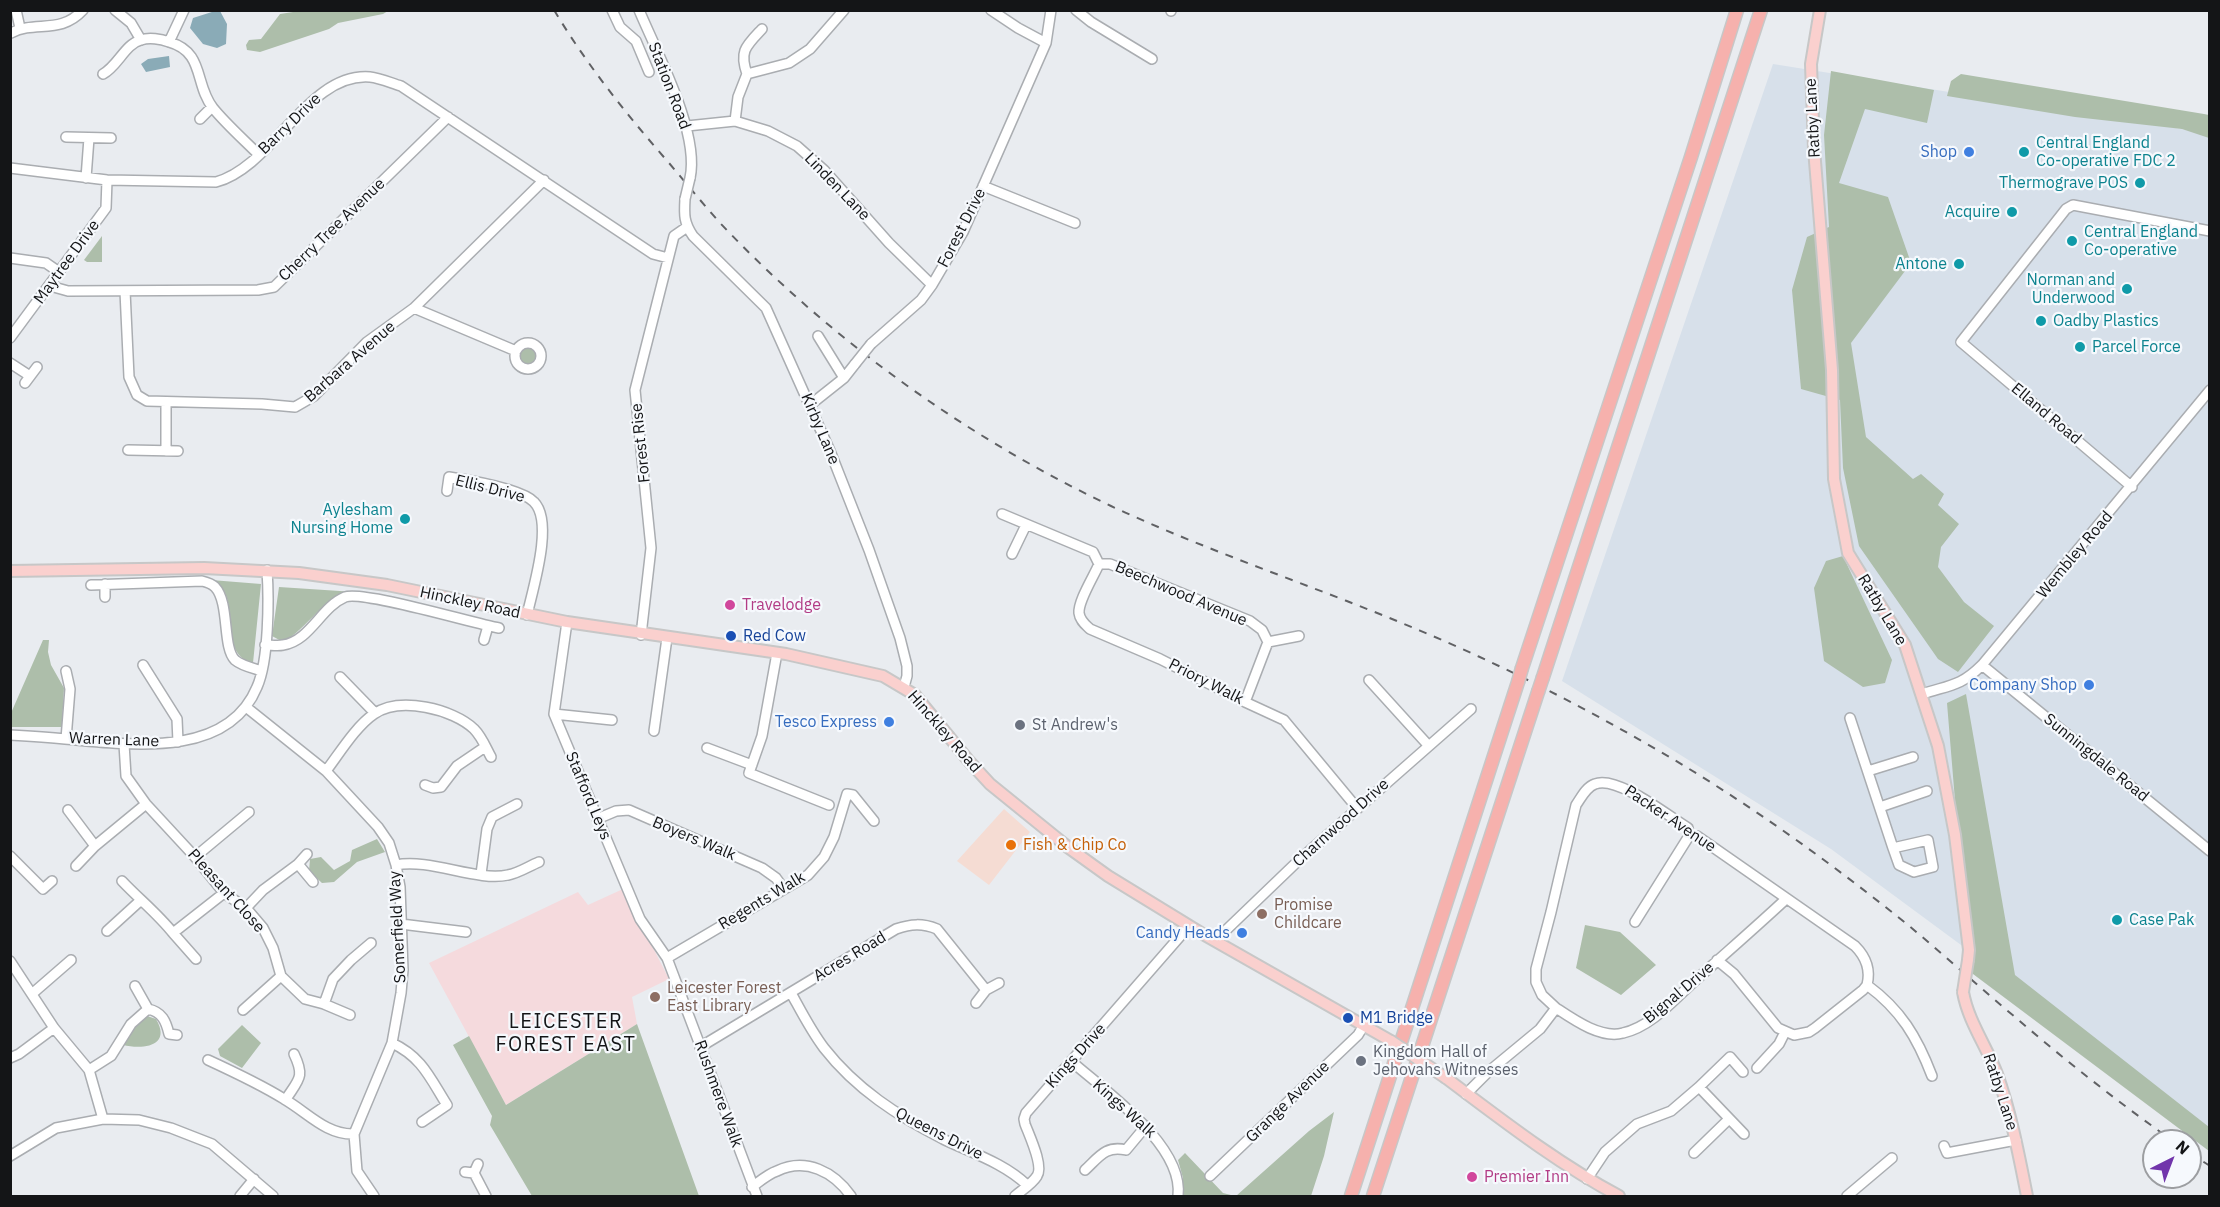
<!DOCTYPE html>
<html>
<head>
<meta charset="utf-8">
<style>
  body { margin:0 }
  #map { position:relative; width:2220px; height:1207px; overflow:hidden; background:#e9ecf0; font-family:"IBM Plex Sans",sans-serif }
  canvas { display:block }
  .frame { position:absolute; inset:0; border:12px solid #141517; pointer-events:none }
  .north { position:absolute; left:2142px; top:1129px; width:60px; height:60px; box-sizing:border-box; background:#f6f9fd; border:2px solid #9c9ea1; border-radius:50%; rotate:42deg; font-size:16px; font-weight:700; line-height:24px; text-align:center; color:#141517 }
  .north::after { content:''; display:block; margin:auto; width:21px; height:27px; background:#7135ab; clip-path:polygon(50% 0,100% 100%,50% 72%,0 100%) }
</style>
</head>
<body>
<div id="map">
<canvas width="2220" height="1207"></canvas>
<div class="frame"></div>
<div class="north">N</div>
</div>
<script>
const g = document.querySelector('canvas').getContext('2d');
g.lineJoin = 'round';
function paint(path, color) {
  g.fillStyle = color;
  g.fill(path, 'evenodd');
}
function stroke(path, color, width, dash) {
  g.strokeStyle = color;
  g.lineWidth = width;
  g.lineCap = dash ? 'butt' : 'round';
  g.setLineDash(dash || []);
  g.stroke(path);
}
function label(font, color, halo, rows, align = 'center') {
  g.font = font + ' "IBM Plex Sans",sans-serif';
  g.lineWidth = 4.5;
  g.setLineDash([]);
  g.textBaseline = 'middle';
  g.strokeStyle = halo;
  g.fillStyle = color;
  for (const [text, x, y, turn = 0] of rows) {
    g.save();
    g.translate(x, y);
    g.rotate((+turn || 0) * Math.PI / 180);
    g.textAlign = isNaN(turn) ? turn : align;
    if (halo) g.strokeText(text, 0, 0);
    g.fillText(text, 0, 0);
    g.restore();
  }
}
paint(new Path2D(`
  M1004 809 1030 832 989 885 957 861Z`), '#f5dcd3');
paint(new Path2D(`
  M1773 64 2182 129 2209 136V1128L1831 849 1562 681Z`), '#d7e0ea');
paint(new Path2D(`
  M623 889 669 979 632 997 637 1024 506 1105 429 963 578 892 588 905Z`), '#f5dadd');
paint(new Path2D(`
  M306 10H388V11L383 14 338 23 329 29 260 52 247 50 246 45 249 40 261 39 280 14Z
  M1831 71 1934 90 1927 123 1865 109 1839 183 1888 197 1911 263 1851 343 1866 437 1913 479 1921 474 1944 494 1938 505 1959 524 1941 547 1938 567 1964 602 1994 626 1958 672 1938 659 1859 546 1843 468 1840 400 1801 389 1792 290 1807 237 1829 227 1824 135Z
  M1961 74 2204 114 2209 115V138L2182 129 2075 117 1947 96 1951 81Z
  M102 236V262H87L84 260Z
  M519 356a10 10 0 1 1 20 0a10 10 0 1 1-20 0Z
  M1843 556 1892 660 1885 683 1863 687 1824 661 1814 588 1826 561Z
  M211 580 261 584 253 663C220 655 238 610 222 588 220 585 214 582 211 580Z
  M279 587 355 592C322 596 309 628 283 642L272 636Z
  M43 640H49L48 652 51 665 64 688 62 727H11V713Z
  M1966 694 2015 975 2209 1127V1151L1969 971 1947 703Z
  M377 839 385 852 357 862 334 882 322 883 309 871 310 859 321 857 334 870 350 861 352 850Z
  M1585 925 1620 932 1656 965 1621 995 1576 968Z
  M147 1016 156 1019C172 1046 143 1050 123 1045L127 1033Z
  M637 1024 699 1196H532L490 1125 492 1116 453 1045 469 1036 506 1105Z
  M242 1025 261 1043 242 1068 220 1056 218 1049Z
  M1334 1112 1324 1156 1311 1196H1236L1309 1131Z
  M1185 1153 1223 1193 1235 1196H1183V1178L1178 1160Z`), '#adbeaa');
paint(new Path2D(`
  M215 11H220L227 24 226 44 217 48 203 44 190 28 193 18Z
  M169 56 170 67 146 72 141 64 148 59Z`), '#8aabb7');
const minor = new Path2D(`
  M16 10 20 28
  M115 10 131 23 141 40
  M612 10 620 27 636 41 649 72
  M639 10C657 53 700 133 690 178
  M991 10 1018 28 1046 43
  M1076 10 1091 22 1152 59
  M1171 11V10
  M11 33C36 20 60 35 83 10
  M169 42 184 10
  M103 74C118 66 125 44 141 40 149 37 161 39 169 42 205 52 194 84 213 108 226 124 243 139 259 155
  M747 74 789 63 810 49 844 10
  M200 119 212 107
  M735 121 738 97 747 74C739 51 746 46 762 29
  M687 126 735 121 768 131 797 146 824 170 889 243 932 285
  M66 137 111 138
  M10 168 107 180 216 182C273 167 308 72 370 77 380 78 391 83 401 86L653 254 668 258
  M86 178 89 138
  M983 186 1075 223
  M685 199C684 215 684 223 693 236L766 308 830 451 869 550 900 638 907 666V676L904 687
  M10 258 46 263 59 272
  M50 286 68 291 258 290 274 287 448 117
  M125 291 129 377 137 395 147 401 262 404 295 407 314 396 367 342 414 308 544 180
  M414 308 516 351
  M818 336 844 378
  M10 338 106 208 107 180
  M515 356a13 13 0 1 1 26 0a13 13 0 1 1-26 0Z
  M871 344 921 300 932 285 963 232 1046 43 1051 10
  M10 363 30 376
  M25 383 37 367
  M810 405 844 378 855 364
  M128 450 178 451
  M166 451V403
  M2132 487 1961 342 2066 209 2073 205 2210 231
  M447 491 449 477C468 480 522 489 534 502 554 522 533 588 527 615
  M1002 514 1093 552 1099 564
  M1012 554 1026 525
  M1099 564C1094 576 1078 601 1079 613 1080 621 1086 625 1090 629L1160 659 1245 702 1284 720 1357 808
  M1099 564H1110L1250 621 1262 630 1268 642 1245 702
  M91 585 202 581C206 582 212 584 215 587 230 603 222 647 235 660 242 666 253 668 262 671
  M105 597V584
  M567 622 554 714 640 919 667 958 757 1196
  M641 635 651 548 635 390 674 236 687 227
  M484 640 488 626
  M1268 642 1299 636
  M265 645C271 645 278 646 283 645 310 641 321 607 345 597 362 590 472 623 499 628
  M777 653 762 736 749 773 829 805
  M143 665 177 719 178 742
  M1982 665 2210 851
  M66 671 70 689 66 739
  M340 677 375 713
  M1369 680 1428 745
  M1922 694C1949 685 1960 687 1982 665L2210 390
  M246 707 326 771 378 827 389 843 396 865 400 887 403 970 401 993 392 1043 354 1134 357 1171 374 1196
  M554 714 612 720
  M1850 718 1893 848 1928 840 1933 867 1914 872 1899 865 1893 848
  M654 731 667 638
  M10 735C29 736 47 737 65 739 127 744 227 760 257 687 269 660 269 599 267 570
  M124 744 126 776 146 804 195 857 224 893 246 908 263 928 273 948 281 976 305 999 324 1004 350 1015
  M707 748 752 765
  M326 771C339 754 356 726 374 714 400 696 453 709 474 729 482 737 486 748 491 757
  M1868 771 1913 757
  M425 785 433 788 441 787 457 766 485 747
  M1880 807 1927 791
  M68 810 95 846
  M597 819 616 811 629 810 762 868 776 878 784 889
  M10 856 43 889 52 881
  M195 857 249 812
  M298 864 307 854
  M396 865C430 858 477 882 508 875 519 873 529 866 539 862
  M76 866 95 846 146 804
  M481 874 487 829 492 817 517 804
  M122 881C139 899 158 914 173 933L224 893
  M246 908 263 890 298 864 313 882
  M1635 922 1689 836
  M401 924 466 932
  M107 931 141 900
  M173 933 196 959
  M1217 942 1222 934 1298 861 1471 709
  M667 958 808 875 824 857 834 837 847 794 853 795 874 821
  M1717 960 1734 974 1778 1028 1794 1035 1809 1032 1815 1028 1863 990 1867 985
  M10 961 54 1028 89 1070 103 1119
  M135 986 148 1009
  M33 993 71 960
  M791 993C801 1011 811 1031 824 1048 856 1089 898 1116 943 1139 972 1153 1004 1163 1027 1185
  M976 1003 986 990 999 983
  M324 1004 333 979 351 960 371 943
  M1556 1008C1574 1020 1601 1039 1623 1033 1653 1026 1675 998 1697 979 1727 952 1757 926 1786 899
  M243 1010 281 976
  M392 1043C422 1057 430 1078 447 1105L422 1122
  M700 1047 896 929C911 924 922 923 937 929L986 990
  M10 1058 19 1054 54 1028
  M208 1060C234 1072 260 1084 284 1099 307 1112 326 1135 354 1134
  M1071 1061C1105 1091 1184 1145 1178 1196
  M1757 1068 1779 1044 1785 1032
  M89 1070 111 1056 131 1024 148 1009C162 1012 166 1021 169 1034L177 1035
  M1699 1087 1730 1057 1743 1072
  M1466 1094 1488 1072 1540 1029 1556 1008 1542 995 1536 982V969L1551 912 1576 805C1581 798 1586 787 1595 784 1617 775 1668 816 1688 828L1689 836H1697L1855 946C1866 957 1871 969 1867 985 1901 1010 1917 1037 1932 1076
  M286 1099C299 1079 305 1077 294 1054
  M1944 1146 1947 1153 2016 1140
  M1694 1153 1729 1119
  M10 1156 56 1128 103 1119 139 1120 171 1128 212 1144 273 1196
  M1085 1170C1099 1157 1106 1145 1126 1150L1146 1126
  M465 1172 474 1173 478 1164
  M474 1173 486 1196
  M1210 1176 1358 1035 1364 1025
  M1587 1179 1605 1152 1637 1124 1671 1111 1699 1087 1744 1134
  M752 1187C760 1181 768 1174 777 1171 806 1157 834 1172 851 1196
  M240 1196 254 1179
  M1015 1196C1022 1190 1032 1184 1037 1176 1044 1166 1029 1135 1025 1124L1024 1119 1026 1113 1189 926
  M1847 1196 1892 1158`);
const major = new Path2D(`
  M1820 10 1811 64 1814 149 1832 370 1834 479 1848 553 1905 645 1938 746 1955 835 1969 950 1968 960
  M10 571 204 568 299 573 387 585 567 622 786 654 883 676 915 695 968 760 990 784 1069 848 1108 876 1201 933 1391 1041
  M1963 992C1968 1021 1987 1047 1997 1074 2011 1113 2019 1156 2027 1196
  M1446 1078C1502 1120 1557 1163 1619 1196`);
const highway = new Path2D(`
  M1522 668 1691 157 1737 10
  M1543 677 1761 10
  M1351 1196 1518 682
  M1373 1196 1538 692`);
stroke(minor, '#aaadb1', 12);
stroke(major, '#c7c7c7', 14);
stroke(highway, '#c7c7c7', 15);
stroke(minor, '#fff', 9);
stroke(major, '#fad0ce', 10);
stroke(highway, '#f6b1ad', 12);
stroke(new Path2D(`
  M554 10C587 65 627 115 669 163 686 183 703 204 721 224 831 340 966 437 1111 506 1214 554 1323 589 1428 634 1508 668 1585 708 1661 752 1748 803 1830 862 1908 925 1944 955 1979 987 2015 1017 2066 1061 2118 1102 2173 1141
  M2190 1153 2210 1166`), '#606164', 2, [8, 8]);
const minorBridge = new Path2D(`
  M685 199 690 178
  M855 364 871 344`);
const majorBridge = new Path2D(`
  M1963 992 1968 960
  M1391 1041 1446 1078`);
const highwayBridge = new Path2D(`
  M1518 682 1522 668
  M1538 692 1543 677`);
stroke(minorBridge, '#aaadb1', 12, []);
stroke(majorBridge, '#c7c7c7', 14, []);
stroke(highwayBridge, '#c7c7c7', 15, []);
stroke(minorBridge, '#fff', 9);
stroke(majorBridge, '#fad0ce', 10);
stroke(highwayBridge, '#f6b1ad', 12);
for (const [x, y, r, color] of [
  [1969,152,6,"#3f7fe0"],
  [2024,152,6,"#0f9aa8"],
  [2140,183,6,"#0f9aa8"],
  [2012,212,6,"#0f9aa8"],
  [2072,241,6,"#0f9aa8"],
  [1959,264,6,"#0f9aa8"],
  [2127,289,6,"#0f9aa8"],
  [2041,321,6,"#0f9aa8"],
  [2080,347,6,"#0f9aa8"],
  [405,519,6,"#0f9aa8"],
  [730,605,6,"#d1479c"],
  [731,636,6,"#1a4fb4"],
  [2089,685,6,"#3f7fe0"],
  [889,722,6,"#3f7fe0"],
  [1020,725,6,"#6b7280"],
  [1011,845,6,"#e8710a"],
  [1262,914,6,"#8d6e63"],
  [2117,920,6,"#0f9aa8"],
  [1242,933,6,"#3f7fe0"],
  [655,997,6,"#8d6e63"],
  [1348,1018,6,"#1a4fb4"],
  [1361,1061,6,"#6b7280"],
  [1472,1177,6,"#d1479c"]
]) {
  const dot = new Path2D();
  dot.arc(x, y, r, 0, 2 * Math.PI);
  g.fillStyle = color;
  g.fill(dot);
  stroke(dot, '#f6f9fd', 2);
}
label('16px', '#141517', '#f6f9fd', [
  ["Station Road",669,86,69],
  ["Ratby Lane",1813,118,-93],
  ["Barry Drive",290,124,-44],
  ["Linden Lane",837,187,46],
  ["Forest Drive",962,228,-63],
  ["Cherry Tree Avenue",332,230,-44],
  ["Maytree Drive",67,262,-54],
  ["Barbara Avenue",350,362,-41],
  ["Elland Road",2046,414,40],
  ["Kirby Lane",820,429,67],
  ["Forest Rise",641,443,-96],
  ["Ellis Drive",490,489,14],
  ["Wembley Road",2075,555,-50],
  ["Beechwood Avenue",1181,594,23],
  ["Hinckley Road",470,603,12],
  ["Ratby Lane",1882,610,59],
  ["Priory Walk",1206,682,27],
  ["Hinckley Road",944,732,49],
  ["Warren Lane",114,740,2],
  ["Sunningdale Road",2096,758,39],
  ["Stafford Leys",588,796,67],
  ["Packer Avenue",1670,819,34],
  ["Charnwood Drive",1341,823,-42],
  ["Boyers Walk",694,839,23],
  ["Pleasant Close",226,891,48],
  ["Regents Walk",762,901,-31],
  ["Somerfield Way",398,927,-93],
  ["Acres Road",850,957,-31],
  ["Bignal Drive",1679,993,-40],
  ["Kings Drive",1076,1056,-48],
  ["Ratby Lane",2000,1092,72],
  ["Rushmere Walk",718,1094,70],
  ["Grange Avenue",1288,1102,-44],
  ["Kings Walk",1124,1109,42],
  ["Queens Drive",939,1134,27]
]);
label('16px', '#0d838f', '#f6f9fd', [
  ["Central England",2036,143],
  ["Co-operative FDC 2",2036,161],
  ["Thermograve POS",2128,183,"right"],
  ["Acquire",2000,212,"right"],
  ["Central England",2084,232],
  ["Co-operative",2084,250],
  ["Antone",1947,264,"right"],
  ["Norman and",2115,280,"right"],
  ["Underwood",2115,298,"right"],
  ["Oadby Plastics",2053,321],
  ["Parcel Force",2092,347],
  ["Aylesham",393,510,"right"],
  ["Nursing Home",393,528,"right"],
  ["Case Pak",2129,920]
], 'left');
label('16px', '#366cbe', '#f6f9fd', [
  ["Shop",1957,152],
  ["Company Shop",2077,685],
  ["Tesco Express",877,722],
  ["Candy Heads",1230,933]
], 'right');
label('16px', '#b23c85', '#f6f9fd', [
  ["Travelodge",742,605],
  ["Premier Inn",1484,1177]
], 'left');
label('16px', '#164399', '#f6f9fd', [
  ["Red Cow",743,636],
  ["M1 Bridge",1360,1018]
], 'left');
label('16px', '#5b616d', '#f6f9fd', [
  ["St Andrew's",1032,725],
  ["Kingdom Hall of",1373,1052],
  ["Jehovahs Witnesses",1373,1070]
], 'left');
label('16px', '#c56008', '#f6f9fd', [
  ["Fish & Chip Co",1023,845]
], 'left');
label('16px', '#785e54', '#f6f9fd', [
  ["Promise",1274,905],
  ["Childcare",1274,923],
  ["Leicester Forest",667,988],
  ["East Library",667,1006]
], 'left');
g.letterSpacing = '1.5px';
label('20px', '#141517', '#f6f9fd', [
  ["LEICESTER",566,1022],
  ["FOREST EAST",566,1045]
]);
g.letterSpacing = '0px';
</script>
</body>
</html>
